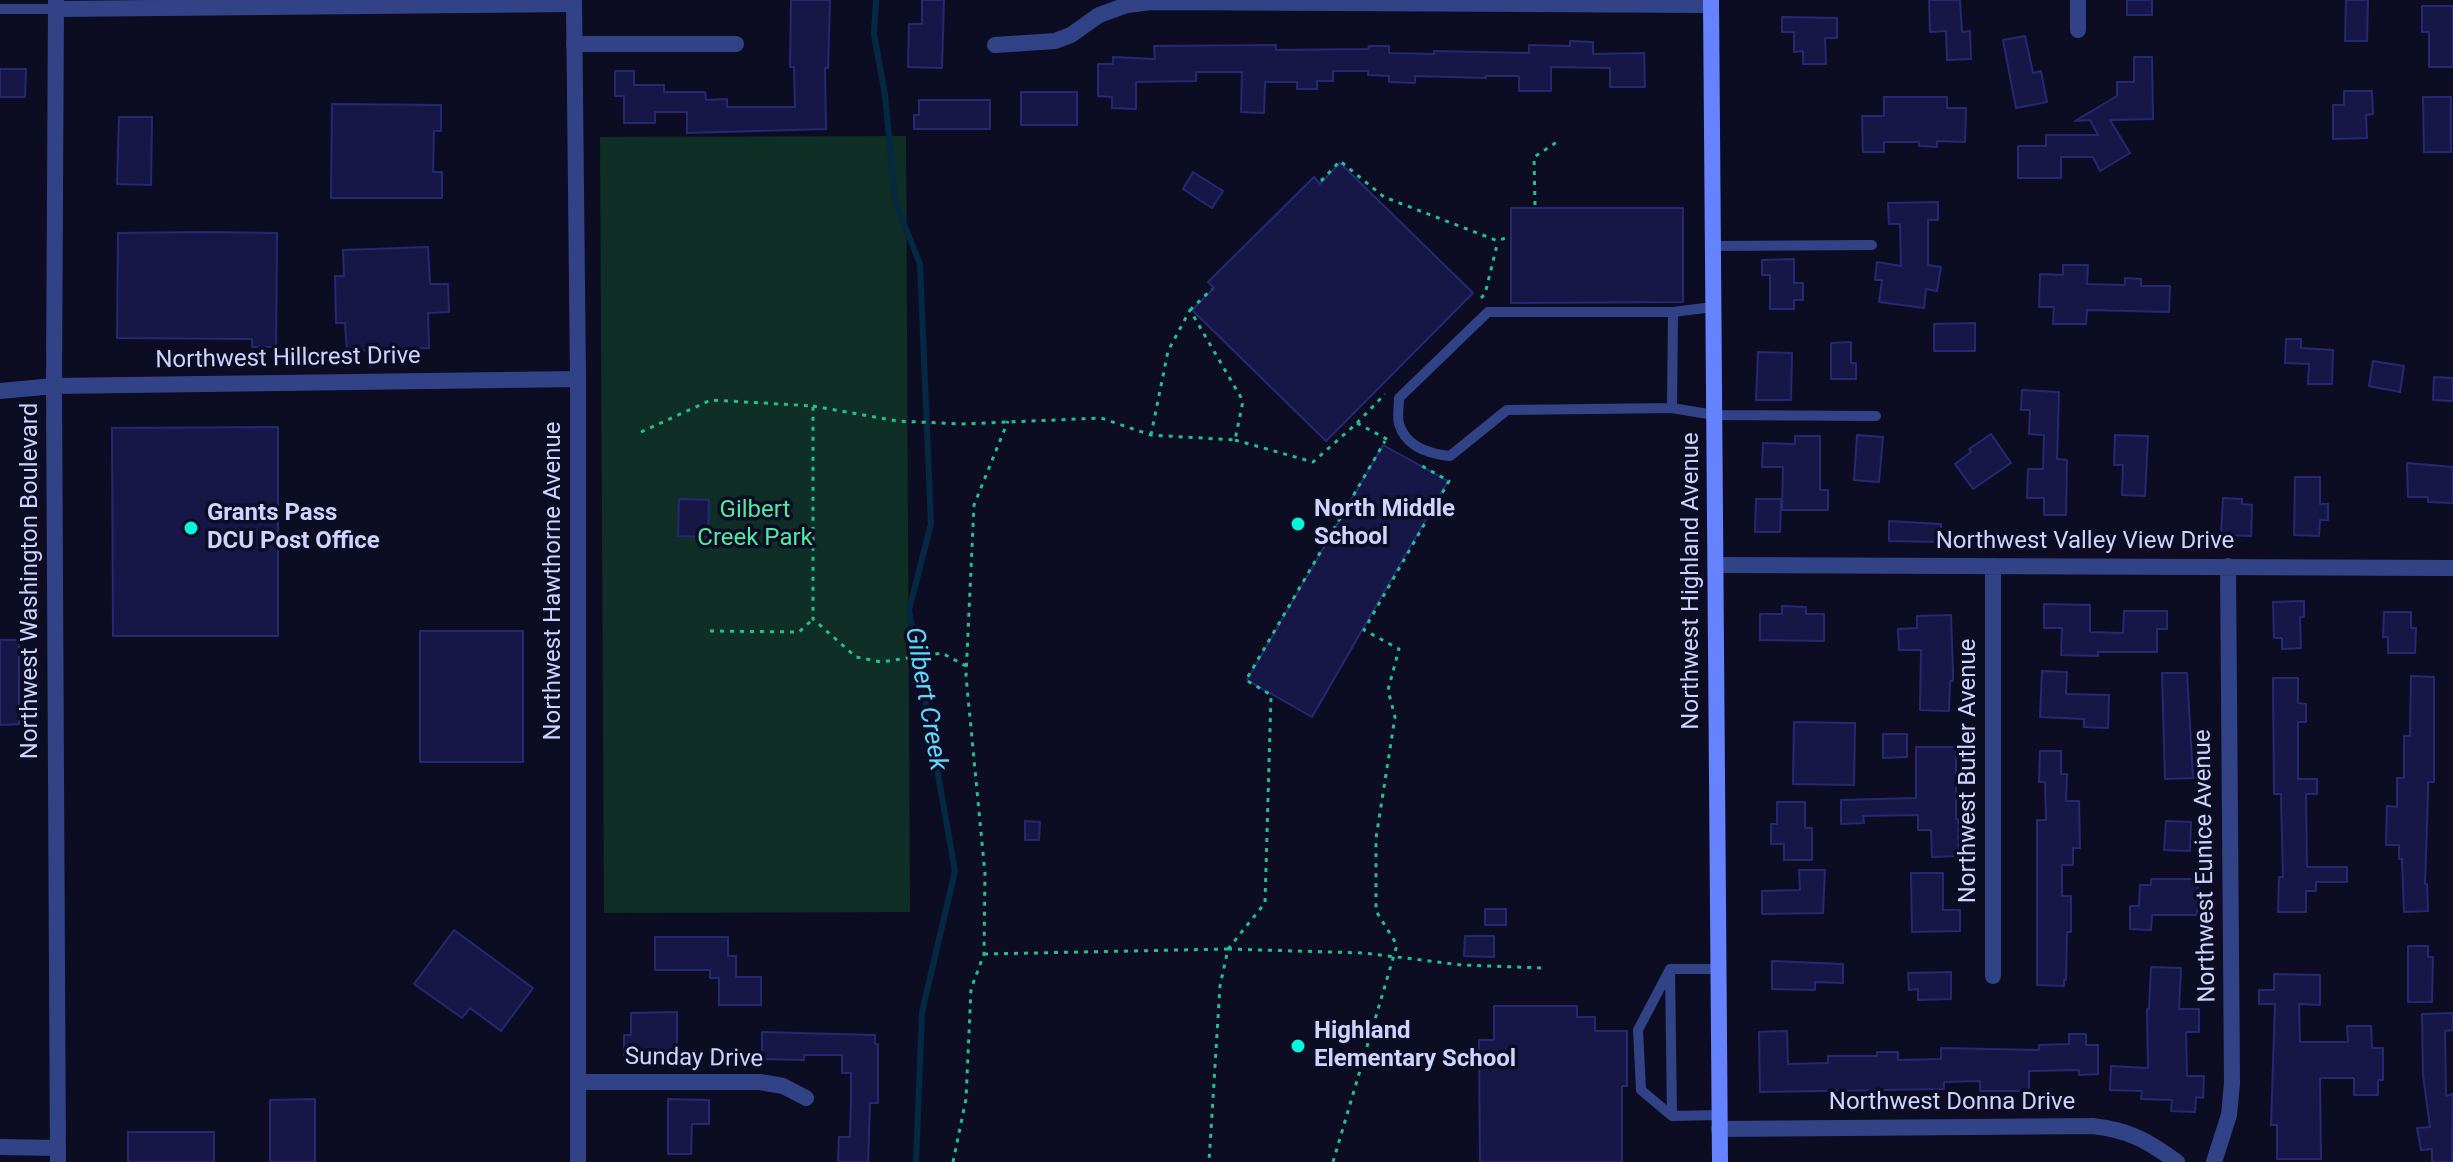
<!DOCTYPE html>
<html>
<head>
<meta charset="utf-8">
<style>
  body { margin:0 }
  canvas { display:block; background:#0c0d23 }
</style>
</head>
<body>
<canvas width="2453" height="1162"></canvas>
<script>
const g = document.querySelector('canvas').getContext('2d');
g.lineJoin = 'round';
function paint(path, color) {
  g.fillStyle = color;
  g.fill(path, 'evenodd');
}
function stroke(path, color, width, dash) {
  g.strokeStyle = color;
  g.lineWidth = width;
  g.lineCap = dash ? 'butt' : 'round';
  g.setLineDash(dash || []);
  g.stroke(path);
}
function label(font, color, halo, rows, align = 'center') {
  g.font = font + ' Roboto,sans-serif';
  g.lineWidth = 7;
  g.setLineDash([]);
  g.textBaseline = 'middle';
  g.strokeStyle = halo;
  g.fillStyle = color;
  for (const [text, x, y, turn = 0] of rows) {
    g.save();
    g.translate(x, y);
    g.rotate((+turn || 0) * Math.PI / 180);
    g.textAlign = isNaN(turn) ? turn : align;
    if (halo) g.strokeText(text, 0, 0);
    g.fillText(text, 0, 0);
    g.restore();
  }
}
paint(new Path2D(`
  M906 136 910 912 604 913 600 137Z`), '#0e2e26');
stroke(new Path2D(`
  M876 0 874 34 885 95 895 201 920 264 931 524 909 610 955 871 922 1012 916 1162`), '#052943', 6);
const building = new Path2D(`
  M791 0H830L828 68H825L826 129 687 133V112H655V123H624V96H615V71H634V85H664V92H705L706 100 727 99V107H795L794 67H790Z
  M922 0H944L942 68 908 67 909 24H922Z
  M1929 0H1960L1962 32 1970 31 1971 59 1947 60 1946 31 1930 32Z
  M2127 0H2152V15H2127Z
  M2346 0H2368L2367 41H2345Z
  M2422 6H2453V67H2429V32H2422Z
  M1782 17 1837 18V38H1825L1826 64H1803V51L1794 52V32H1782Z
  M2025 36 2033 73 2041 71 2047 102 2016 108 2003 40Z
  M1570 41 1593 42V54L1644 53 1645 87H1610V68L1551 67V91H1519V76H1486V78L1415 76V83L1389 82V76L1368 75V71H1333V81H1317V89H1297V82H1265L1264 113 1241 112 1242 72H1196V81L1136 82V109L1112 108V97L1098 96V64H1113V57L1155 59 1154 46 1276 45V50L1368 49 1369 46H1389V53L1434 54V51L1529 53V45L1570 46Z
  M2134 57H2152L2153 119 2110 120 2130 153 2100 171 2093 157H2061V178H2018V146H2046V135H2098L2090 120 2075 121 2117 96V82H2134Z
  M0 69H26L25 97H0Z
  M2344 91H2372L2373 114 2366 115 2367 138 2333 139V105H2344Z
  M1021 92H1077V125H1021Z
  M1884 97H1947V108H1966L1965 142 1937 141V147L1919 146V142H1884V152H1863L1862 116H1884Z
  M2423 97H2451V152H2424Z
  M919 100H990V129H914V115H919Z
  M332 104 441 105V131H434L433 172H442V198H331Z
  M119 117H152L151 185 117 184Z
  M1340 163 1473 293 1326 441 1192 310 1214 288 1208 282 1314 177 1320 184Z
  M1193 172 1223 191 1212 208 1183 189Z
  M1938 202V220H1928V265L1941 267 1937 291 1926 289 1924 308 1879 302 1882 280H1875L1877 262 1901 266 1900 224H1889L1888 203Z
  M1511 208H1683V302L1511 303Z
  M205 232 277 233 276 347H252V339L117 338 118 233Z
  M428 247 430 284H448L449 312 428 313 429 348 347 351 345 323H336L335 276H344L343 250Z
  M1794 259V283H1803V300H1794V309H1770V275H1762V260Z
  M2063 265H2088L2087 284 2125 285V278L2141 279V286H2170L2169 312 2087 310 2086 324H2053L2054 307H2039L2040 274 2063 275Z
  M1975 323V351H1934V324Z
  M2286 339H2301V348L2333 350 2332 384H2308L2309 364 2285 363Z
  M1851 342V363H1856V379H1831V343Z
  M1758 352 1792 353 1791 400H1756Z
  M2373 361 2404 366 2400 392 2369 386Z
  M2434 377 2453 378V401L2433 400Z
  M2022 390 2059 392 2057 459 2067 460 2066 515H2044V498H2027L2028 469H2043L2044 435 2029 434 2030 410H2021Z
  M278 427V636H113L112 428Z
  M1991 434 2011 463 1973 489 1955 464 1971 452 1969 449Z
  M1857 435 1883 437 1879 482 1854 480Z
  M2115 435 2148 436 2145 496 2122 495 2123 465H2114Z
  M1795 436H1820V490H1828V510H1782L1783 467H1762L1763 443 1795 444Z
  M1383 445 1448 481 1312 717 1247 680Z
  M2407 463 2453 467V503L2428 502V497H2408Z
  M2295 477H2320V504H2328V520H2320L2319 536 2294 535Z
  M2223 498 2242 499V504L2252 505 2251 536 2221 535Z
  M679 499 709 500 708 537 678 536Z
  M1756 499H1781L1780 532H1755Z
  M1889 521 1941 524V542L1889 541Z
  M2304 601V617H2300L2301 648 2282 649V638H2274L2273 602Z
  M2044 604 2090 605V632L2123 633 2124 611H2167V629H2157V652H2098V656L2061 655 2062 628H2044Z
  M1782 606 1806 607V614H1824V641L1760 640V614H1782Z
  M2384 612H2411V628H2416L2415 653H2388V637H2383Z
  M1951 615 1953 672V681H1950L1949 711 1920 710 1921 650H1899L1898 629 1917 628V616Z
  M420 631H523V762H420Z
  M0 640H19V724L0 725Z
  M2042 671 2067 672 2066 694 2109 695 2108 728 2084 727V719L2040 717Z
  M2162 673H2187L2193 778 2165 779Z
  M2411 676 2434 677V782H2428V793L2425 884H2427L2428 911 2404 912 2402 859H2399V845H2386L2387 806 2397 807V778H2404V736H2410Z
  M2273 678H2298V703L2306 704V722H2298V779H2317V794H2306L2307 867H2347V882H2316V891H2306V912H2278L2279 877H2283L2281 794H2274Z
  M1794 722 1855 723 1854 785 1793 784Z
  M1883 734H1907V757L1883 758Z
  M1916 747H1956V819H1958L1959 856 1932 857 1931 830H1918V815L1863 816 1864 823 1841 824V800L1916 798Z
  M2040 751H2061V774H2067L2066 801H2079L2080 848H2073V865H2062V896H2071V932H2067L2066 980H2064V986L2037 985V820H2046L2045 782H2039Z
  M1777 802H1805V828H1812V860H1784V844H1771V824H1777Z
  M1025 821 1040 822 1039 840H1025Z
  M2166 821 2191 822 2190 851 2164 850Z
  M1799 870H1825L1823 913 1762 914V891L1800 890Z
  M1911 873H1943V910H1960V931L1912 932Z
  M2151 879H2198L2197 915H2152L2151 930 2130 929V906H2139L2140 885H2151Z
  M1485 909H1506V925H1485Z
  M454 930 533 988 501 1031 470 1008 462 1018 414 984Z
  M1465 936H1494V957L1464 956Z
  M655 937H728V956H736V977H761V1005H719V978H710V970H655Z
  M2408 946H2428V957H2433L2432 1002H2408Z
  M1772 961 1843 964V983L1815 982V990L1772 989Z
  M2151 967 2181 968 2179 1009H2199V1032H2186L2187 1076H2204L2203 1098 2196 1097 2195 1112 2171 1111 2172 1100 2141 1099 2142 1091 2110 1090 2111 1066 2148 1068 2147 1009H2149Z
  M1951 972V999L1918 1000V989L1909 990 1908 973Z
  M2274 974 2320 975V1005L2299 1004 2300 1042H2348L2347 1026H2371L2372 1048H2383V1080H2378V1095H2354V1078H2320L2321 1159H2277V1125H2271L2275 1004H2259V990H2274Z
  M1494 1006H1577V1017H1595V1031H1627V1086H1622V1162H1480L1479 1040H1494Z
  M677 1012V1056L624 1057V1035H631V1013Z
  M2453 1013V1030L2445 1031 2446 1096 2453 1094 2452 1162H2432V1149L2421 1150 2417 1128 2430 1127 2423 1075 2422 1014Z
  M1787 1031 1788 1064 1828 1063V1056H1877V1052H1898V1060L1941 1059V1048L2039 1050V1045L2069 1044V1034H2086V1045H2098V1074L2079 1075V1070L2029 1071V1091H1980V1081L1944 1082V1089L1760 1092 1759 1032Z
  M762 1032 875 1035V1044H878V1103H870L868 1162H838L839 1137H850L851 1102V1073H842V1055H804V1060L762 1059Z
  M315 1099V1162H270V1100Z
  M668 1099 709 1100V1124H692L691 1154H668Z
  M128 1132H214V1162H128Z`);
paint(building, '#161746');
stroke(building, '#262874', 2);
stroke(new Path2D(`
  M1321 181 1340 161 1384 197 1498 241 1510 236
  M1535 205 1534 157 1557 142
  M1481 298 1485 294 1498 241
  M1190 310 1212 289
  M813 406 897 421 962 424 1101 418 1151 435 1235 440 1243 401 1190 310 1168 351 1151 435
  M1357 423 1385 394
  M641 432 711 400 813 406V619L856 657 881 662 942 653 966 666
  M1235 440 1313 462 1357 423 1392 442
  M710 631 799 632 813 619
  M1228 949 1265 903 1271 695 1246 680 1385 441
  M1228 949 1364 953 1462 965 1543 968
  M984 954 1228 949 1220 986 1209 1162
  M953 1162 966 1099 971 989 984 954 985 874 966 676 974 505 1008 421
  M1333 1162 1397 945 1376 911V838L1395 717 1388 690 1399 649 1364 630 1449 481 1422 466`), '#23be92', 3, [4, 6]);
stroke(new Path2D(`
  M0 9H56
  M1712 246 1872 245
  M1713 307 1673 312 1672 408 1714 415 1876 416
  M1672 408 1507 410 1450 456C1429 454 1406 447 1399 424 1397 417 1399 406 1399 398L1488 312H1673
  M1718 969H1670L1672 1116 1719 1115
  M1669 971 1638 1030 1641 1090 1672 1116`), '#324286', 10);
stroke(new Path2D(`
  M2078 0V30
  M56 9 574 4
  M574 44H736
  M995 45 1055 41 1071 35 1099 15 1127 5 1152 2 1710 5
  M1716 565 2453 568
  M1993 566V976
  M579 1082H760L783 1086 806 1098
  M1719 1129 2093 1126C2129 1130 2148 1141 2177 1162
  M0 1147 58 1148
  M2214 1162 2229 1115 2232 1083 2228 566`), '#324286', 16);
stroke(new Path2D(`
  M56 0 54 386 58 1162
  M574 0 578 379V1162
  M0 391 54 386 578 379`), '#324286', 16);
stroke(new Path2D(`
  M1711 0 1720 1162`), '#6583ff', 16);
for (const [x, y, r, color] of [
  [1298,524,8,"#00f9db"],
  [191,528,8,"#00f9db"],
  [1298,1046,8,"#00f9db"]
]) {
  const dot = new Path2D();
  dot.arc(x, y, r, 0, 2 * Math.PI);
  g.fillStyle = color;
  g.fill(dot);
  stroke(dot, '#0c0d23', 3);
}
label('24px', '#ced3ff', '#0c0d23', [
  ["Northwest Hillcrest Drive",288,359,-1],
  ["Northwest Valley View Drive",2085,542],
  ["Northwest Washington Boulevard",31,581,-90],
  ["Northwest Hawthorne Avenue",554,581,-90],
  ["Northwest Highland Avenue",1692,581,-90],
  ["Northwest Butler Avenue",1969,771,-90],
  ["Northwest Eunice Avenue",2206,866,-91],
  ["Sunday Drive",694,1059,1],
  ["Northwest Donna Drive",1952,1103]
]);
label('bold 24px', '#ced3ff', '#0c0d23', [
  ["North Middle",1314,510],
  ["School",1314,538],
  ["Grants Pass",207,514],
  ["DCU Post Office",207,542],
  ["Highland",1314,1032],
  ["Elementary School",1314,1060]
], 'left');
label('24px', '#4feaa1', '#0c0d23', [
  ["Gilbert",755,511],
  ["Creek Park",755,539]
]);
label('italic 26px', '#5cd8ff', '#0c0d23', [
  ["Gilbert Creek",925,699,80]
]);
</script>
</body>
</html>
